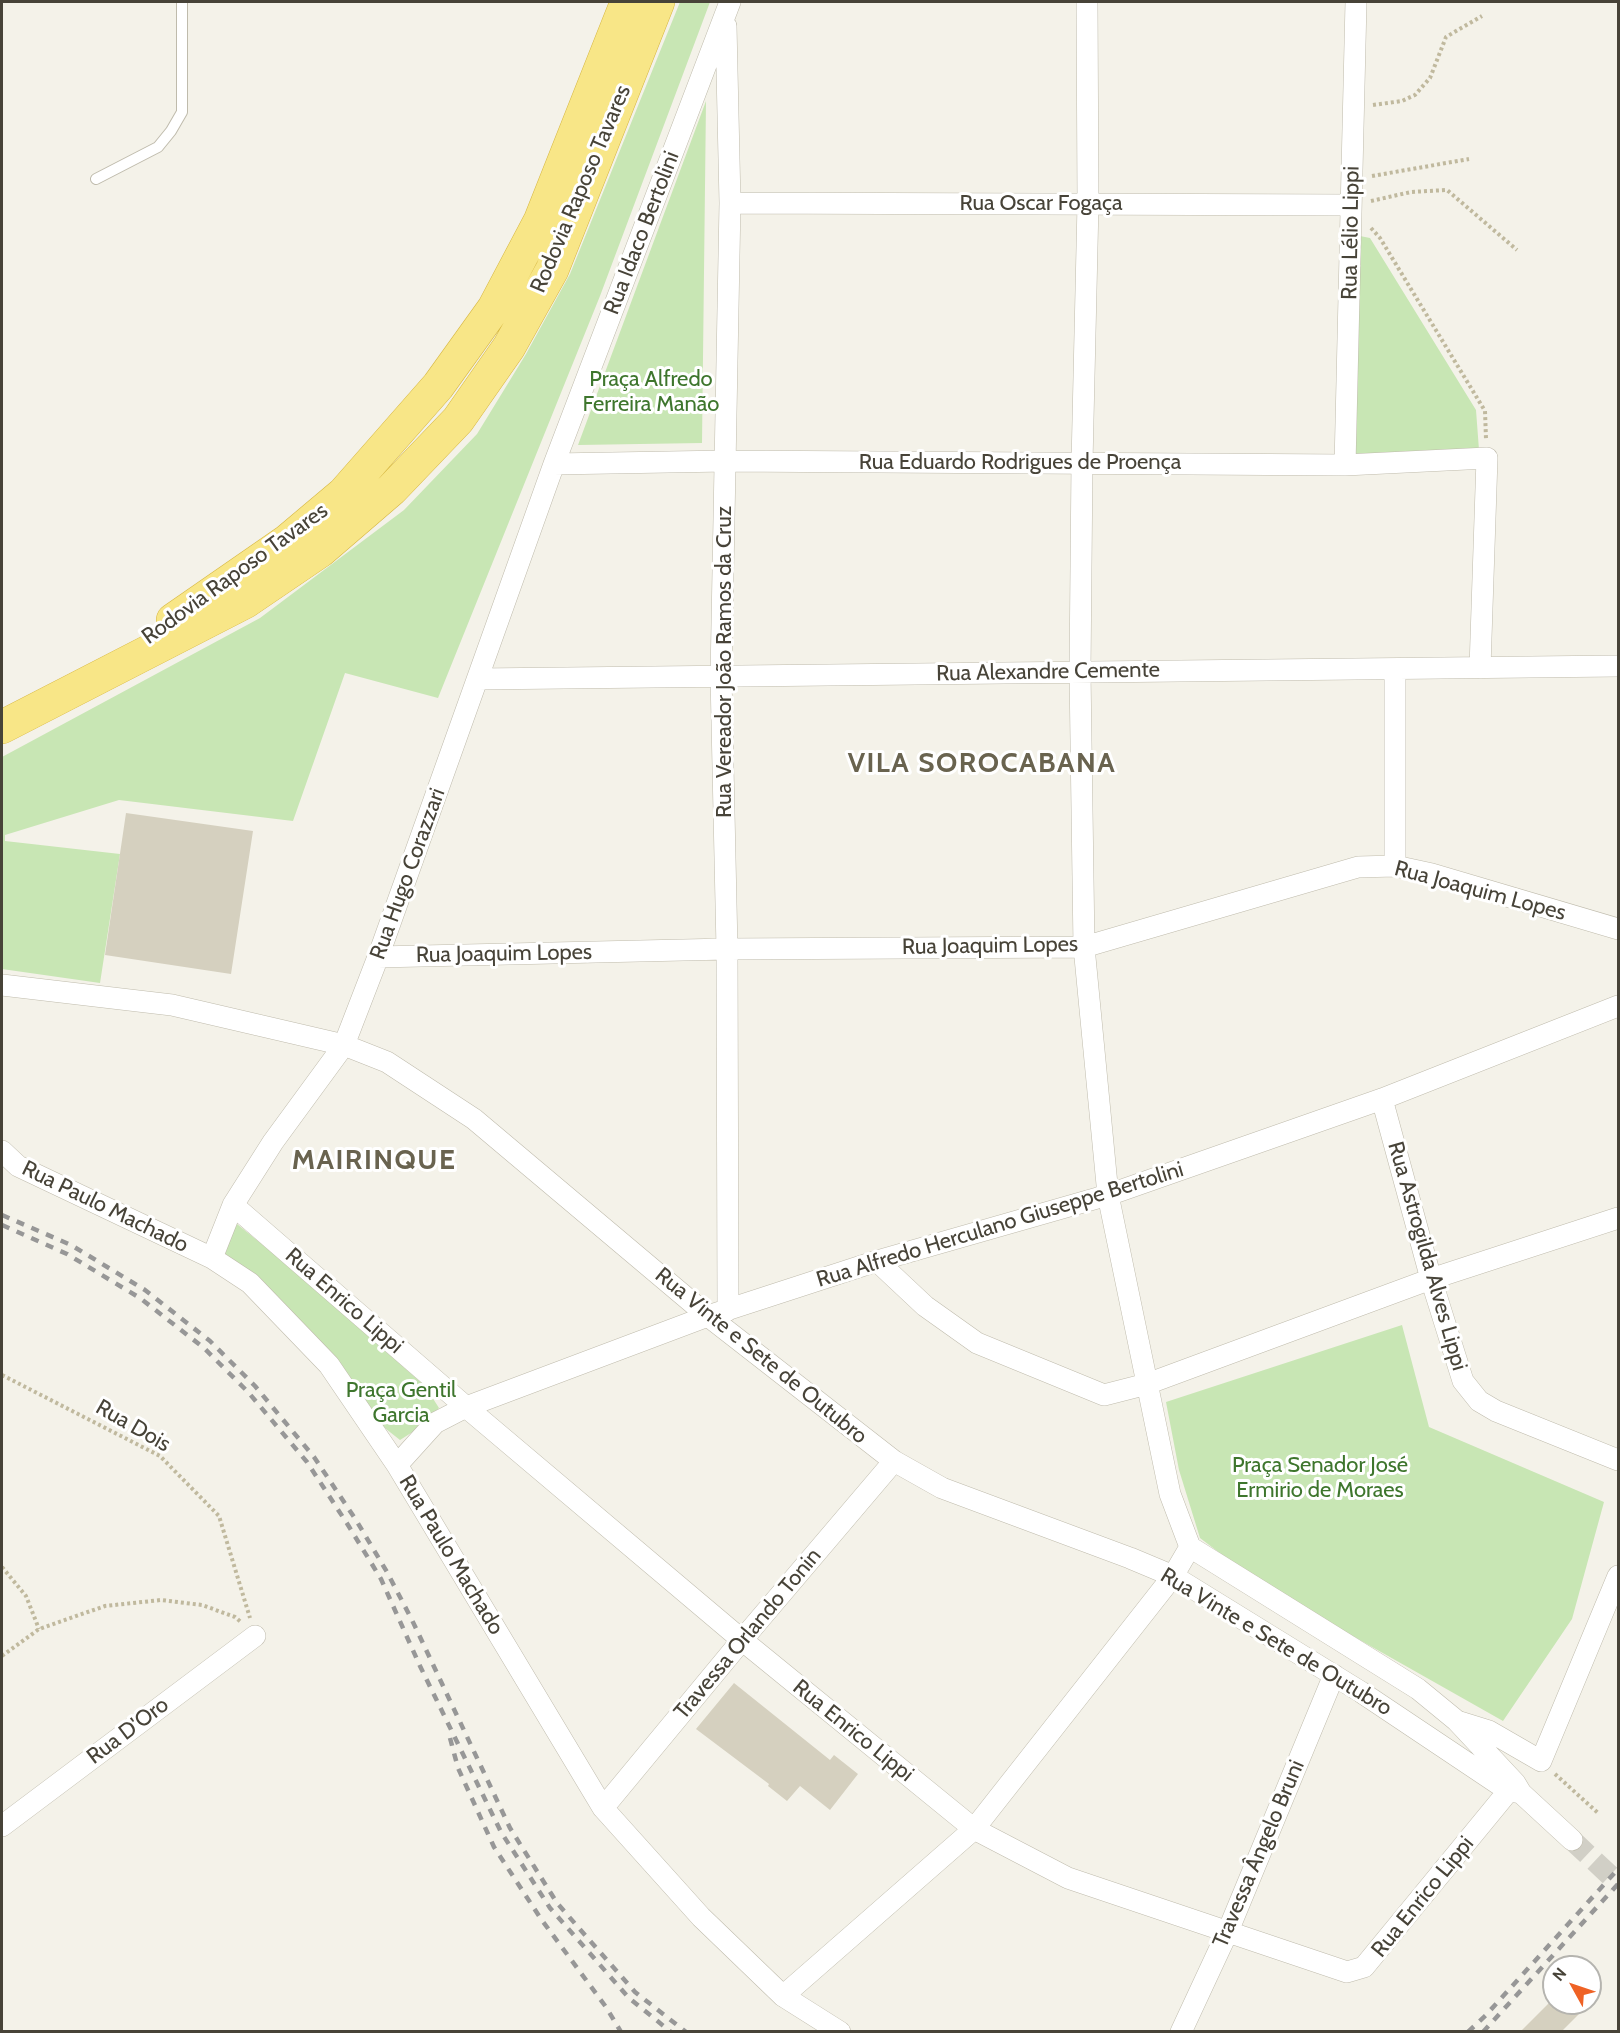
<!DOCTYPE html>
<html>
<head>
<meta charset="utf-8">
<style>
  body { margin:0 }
  #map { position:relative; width:1620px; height:2033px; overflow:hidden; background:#f4f2e9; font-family:Cabin,sans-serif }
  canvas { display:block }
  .frame { position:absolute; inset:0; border:3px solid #474338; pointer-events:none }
  .north { position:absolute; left:1542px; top:1955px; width:60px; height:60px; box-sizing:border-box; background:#fff; border:2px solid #b5b4af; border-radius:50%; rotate:310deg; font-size:16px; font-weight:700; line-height:24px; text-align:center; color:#474338 }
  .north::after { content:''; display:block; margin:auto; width:21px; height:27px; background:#ef6225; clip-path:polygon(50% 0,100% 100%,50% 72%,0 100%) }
</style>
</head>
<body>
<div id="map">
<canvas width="1620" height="2033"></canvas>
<div class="frame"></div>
<div class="north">N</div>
</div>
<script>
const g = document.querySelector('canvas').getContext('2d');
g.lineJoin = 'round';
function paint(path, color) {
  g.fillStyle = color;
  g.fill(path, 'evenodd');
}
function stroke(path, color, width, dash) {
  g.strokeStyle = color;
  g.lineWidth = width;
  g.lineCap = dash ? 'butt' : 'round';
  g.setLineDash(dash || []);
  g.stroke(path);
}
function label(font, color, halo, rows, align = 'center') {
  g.font = font + ' Cabin,sans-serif';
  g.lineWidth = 6;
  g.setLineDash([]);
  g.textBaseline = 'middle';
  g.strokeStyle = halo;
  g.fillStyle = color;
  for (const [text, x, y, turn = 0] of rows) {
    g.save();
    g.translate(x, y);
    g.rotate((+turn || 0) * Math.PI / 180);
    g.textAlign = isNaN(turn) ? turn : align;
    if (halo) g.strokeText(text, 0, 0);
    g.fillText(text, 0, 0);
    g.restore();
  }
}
paint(new Path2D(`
  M680 2H710L600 296 438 698 345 673 293 821 119 800 5 835V841L120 854 100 983 2 969V757L260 618 404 510 477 434 526 354 570 274Z
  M706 101 702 443 578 445Z
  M1360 236 1370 238 1476 410 1479 450 1349 457Z
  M237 1224 295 1271 425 1386 439 1408 422 1426 400 1440 381 1425 221 1253Z
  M1402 1325 1429 1427 1604 1502 1572 1619 1503 1721 1259 1583 1200 1538 1179 1470 1166 1402Z`), '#c8e6b4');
paint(new Path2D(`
  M126 813 253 831 231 974 105 955Z
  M734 1683 830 1760 834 1755 858 1774 830 1810 800 1786 787 1801 768 1786 769 1784 696 1729Z
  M1549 2003H1590L1562 2031H1521Z`), '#d5d0bf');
stroke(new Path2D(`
  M1572 1840 1618 1883`), '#d1cfc6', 21, [21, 10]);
const service = new Path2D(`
  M96 179 158 147 171 131 182 112V2`);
const minor = new Path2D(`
  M726 26 730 203 721 676 727 949 728 1310
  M730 203 1351 205
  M554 464 726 461 1345 465 1487 458 1480 668
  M1345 465 1356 2
  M478 679 1618 666
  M1395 866V669
  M378 957 727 949 1084 947 1358 867 1395 866 1432 874 1618 929
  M2 985 172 1005 344 1045 387 1062 474 1119 708 1316 894 1461 942 1488 1130 1558 1173 1576 1361 1692 1509 1791 1521 1793
  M1382 1099 1431 1279 1463 1381 1479 1401 1496 1411 1618 1460
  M2 1151 18 1166 212 1258 250 1283 329 1365 397 1465 603 1808 701 1917 783 1996 840 2032
  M233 1205 466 1407 742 1640 974 1829 1068 1878 1347 1972 1364 1967 1515 1783
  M212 1258 233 1205 273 1142 344 1045 378 957 554 464 730 2
  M877 1261 925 1306 977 1343 1104 1395 1147 1384 1431 1279 1618 1218
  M397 1465 435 1423 466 1407 708 1316 877 1261 1108 1195 1382 1099 1618 1006
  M1190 1547 1418 1689 1457 1721 1515 1783 1521 1793 1572 1840
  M1460 1722 1489 1731 1541 1761 1618 1576
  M603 1808 742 1640 894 1461
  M2 1826 255 1636
  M783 1996 974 1829 1173 1576 1190 1547 1170 1494 1108 1195 1084 947 1080 672 1082 463 1088 204 1087 2
  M1181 2032 1228 1931 1334 1675`);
const trunk = new Path2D(`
  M173 620 287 541 344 493 438 386 494 308 540 221 627 2
  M2 727 245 602 320 551 392 489 458 420 509 347 552 270 658 2`);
stroke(service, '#bfbbac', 12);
stroke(minor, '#bfbbac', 22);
stroke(trunk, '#d6b641', 34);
stroke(new Path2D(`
  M1373 105 1402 101 1415 95 1430 78 1446 37 1482 16
  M1372 176 1469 159
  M1371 201 1411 192 1447 190 1517 250
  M1371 228 1380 238 1485 411 1486 439
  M2 1375 160 1456 219 1516 250 1618
  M2 1567 26 1596 39 1629
  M2 1656 39 1629 105 1606 161 1600 202 1605 235 1617 242 1623
  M1555 1774 1598 1813`), '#c0b99e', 4, [3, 3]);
stroke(service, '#fff', 10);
stroke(minor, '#fff', 21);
stroke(trunk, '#f8e687', 33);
stroke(new Path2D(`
  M2 1215 71 1245 145 1290 210 1341 255 1386 314 1457 356 1520 387 1572 412 1620 510 1828 557 1903 635 1992 686 2032
  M2 1225 67 1254 140 1298 204 1348 248 1392 307 1462 348 1525 381 1579 420 1666 501 1832 550 1908 629 1998 671 2032
  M450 1738 458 1768 494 1847 541 1919 606 2007 621 2032
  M1468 2032 1486 2015 1618 1869
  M1483 2032 1618 1884`), '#979797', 4.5, [8, 8]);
label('22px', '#474338', '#fff', [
  ["Rodovia Raposo Tavares",581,189,-67],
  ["Rua Oscar Fogaça",1041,204],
  ["Rua Idaco Bertolini",642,233,-69],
  ["Rua Lélio Lippi",1351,233,-89],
  ["Rua Eduardo Rodrigues de Proença",1020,463],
  ["Rodovia Raposo Tavares",235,574,-36],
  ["Rua Vereador João Ramos da Cruz",725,662,-90],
  ["Rua Alexandre Cemente",1048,672,-1],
  ["Rua Hugo Corazzari",408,874,-70],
  ["Rua Joaquim Lopes",1480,891,15],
  ["Rua Joaquim Lopes",990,946,-1],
  ["Rua Joaquim Lopes",504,954,-1],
  ["Rua Paulo Machado",105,1207,26],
  ["Rua Alfredo Herculano Giuseppe Bertolini",1000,1225,-17],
  ["Rua Astrogilda Alves Lippi",1427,1256,74],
  ["Rua Enrico Lippi",344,1301,41],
  ["Rua Vinte e Sete de Outubro",761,1356,39],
  ["Rua Dois",133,1426,30],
  ["Rua Paulo Machado",451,1555,59],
  ["Travessa Orlando Tonin",748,1634,-50],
  ["Rua Vinte e Sete de Outubro",1276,1642,31],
  ["Rua D'Oro",128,1731,-37],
  ["Rua Enrico Lippi",853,1731,39],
  ["Travessa Ângelo Bruni",1259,1854,-67],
  ["Rua Enrico Lippi",1423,1897,-51]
]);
label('22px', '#3e762d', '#fff', [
  ["Praça Alfredo",651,380],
  ["Ferreira Manão",651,405],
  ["Praça Gentil",401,1391],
  ["Garcia",401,1416],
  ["Praça Senador José",1320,1466],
  ["Ermirio de Moraes",1320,1491]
]);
g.letterSpacing = '1.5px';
label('bold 28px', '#69634f', '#fff', [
  ["VILA SOROCABANA",982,764],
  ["MAIRINQUE",374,1161]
]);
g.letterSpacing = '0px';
</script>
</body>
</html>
